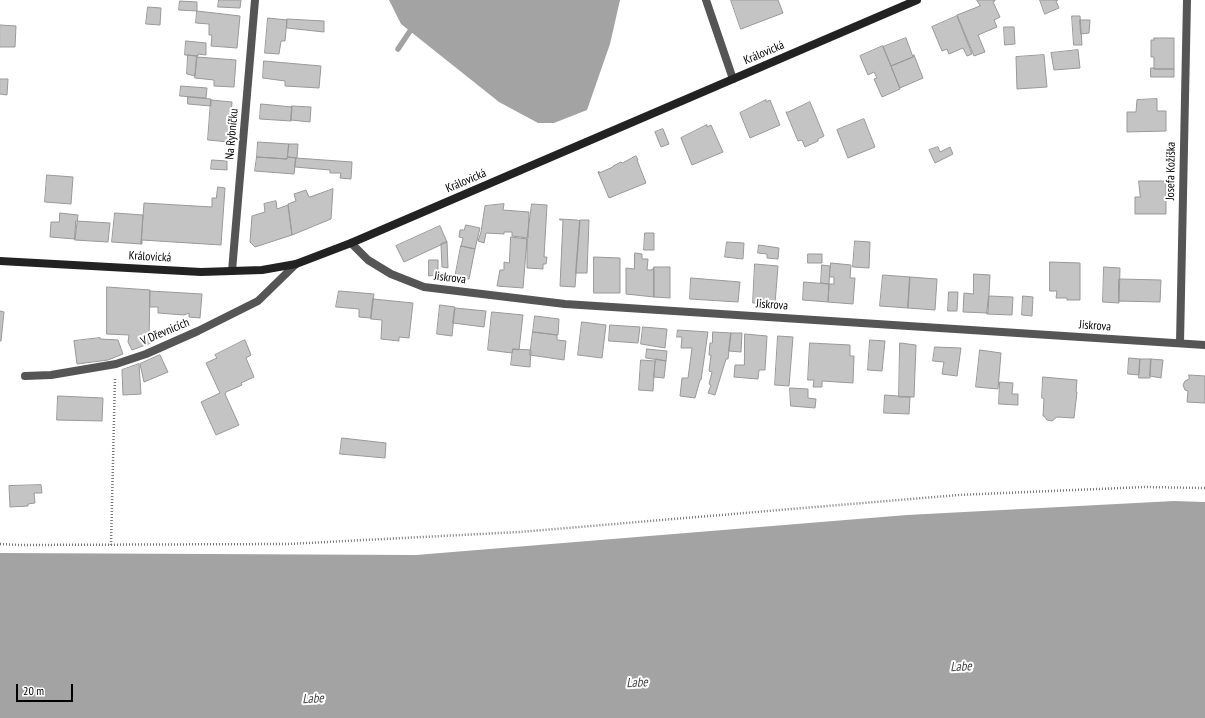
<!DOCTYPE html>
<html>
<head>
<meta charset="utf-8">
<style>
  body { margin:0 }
  #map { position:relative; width:1205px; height:718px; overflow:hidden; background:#fff; font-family:"PT Sans Narrow",sans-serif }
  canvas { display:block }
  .scale { position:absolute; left:16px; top:684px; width:57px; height:18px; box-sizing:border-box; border:2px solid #000; border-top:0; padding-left:5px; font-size:12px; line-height:14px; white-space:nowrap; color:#000; -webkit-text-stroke:3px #fff; paint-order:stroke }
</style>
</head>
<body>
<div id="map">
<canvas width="1205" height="718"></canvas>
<div class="scale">20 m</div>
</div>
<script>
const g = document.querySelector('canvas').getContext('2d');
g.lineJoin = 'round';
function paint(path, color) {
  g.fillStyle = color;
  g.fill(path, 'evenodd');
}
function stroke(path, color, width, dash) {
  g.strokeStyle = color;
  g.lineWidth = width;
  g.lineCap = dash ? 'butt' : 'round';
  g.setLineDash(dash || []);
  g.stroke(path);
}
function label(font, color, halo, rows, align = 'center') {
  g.font = font + ' "PT Sans Narrow",sans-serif';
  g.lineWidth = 4;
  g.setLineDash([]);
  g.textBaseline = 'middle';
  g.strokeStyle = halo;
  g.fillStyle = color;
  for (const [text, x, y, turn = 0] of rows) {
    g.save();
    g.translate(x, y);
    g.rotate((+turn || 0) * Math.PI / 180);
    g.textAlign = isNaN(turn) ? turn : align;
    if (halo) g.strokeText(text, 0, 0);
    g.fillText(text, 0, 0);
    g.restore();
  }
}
paint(new Path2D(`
  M389 0H620L610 44 587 110 554 123H538L499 102 401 24Z
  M1174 501 1205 502V718H0V553L416 555 907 515Z`), '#a3a3a3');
stroke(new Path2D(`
  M398 49 414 25`), '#a3a3a3', 5.5);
const building = new Path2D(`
  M219 0H241L240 8 218 7Z
  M731 0H778L783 13 741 29Z
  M977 0H995V1L993 2 1000 17 994 20 997 27 978 35 985 52 974 56 957 15 980 6Z
  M1040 0H1058L1056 1 1059 8 1045 14Z
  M180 1 197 2V11L179 10Z
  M148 7 161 8 160 25 146 24Z
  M197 11 240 16 237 48 211 46 212 35H209V24L196 23Z
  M957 16 972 54 967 56 963 48 949 54 947 49 942 51 932 27Z
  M1072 16H1080L1082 45H1074Z
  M268 18 287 20 285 41H281L279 54 265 53Z
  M287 19 324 21V32L287 28Z
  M1080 20H1090L1089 33 1081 34Z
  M0 25 16 26 15 47H0Z
  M1004 27H1014L1015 44 1005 45Z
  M906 38 913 57 891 66 883 47Z
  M1154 38H1174V69H1154V57H1151V40H1154Z
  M186 41 206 43V55L198 54V56L185 55Z
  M883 46 900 89 882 97 874 79 877 78 874 72 868 75 860 56Z
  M1078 50 1080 68 1054 70 1051 53Z
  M188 55 197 56 195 76 187 74Z
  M914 55 923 78 900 88 891 66 913 57Z
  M1044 55 1047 87 1017 89 1016 57Z
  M197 57 236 60 234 87 214 86V80L195 78Z
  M264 61 321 66 319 88 285 86V81L263 78Z
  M1151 68H1154V69H1174V77H1151Z
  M0 79H8L7 95 0 94Z
  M181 86 207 88 206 98 180 96Z
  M188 97 211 99V106L188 104Z
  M1157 99V111H1166V131L1127 132V112H1136L1137 100Z
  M211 100 232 102 229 142 208 140Z
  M766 100V102L770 100 780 125 750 138 740 113Z
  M810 102 824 136 818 139V141L805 147 802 140 798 141 786 112H788Z
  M261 104 292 107 291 121 260 119Z
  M292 106 311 107 310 122 291 120Z
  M864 119 875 147 848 158 837 130Z
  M707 125V127L711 125 723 152 692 165 681 138Z
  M663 129 669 144 661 147 655 132Z
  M258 142 289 144 287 159 257 157Z
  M289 144H298L297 158 288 157Z
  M938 147 940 152 950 147 953 154 935 163 929 150Z
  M636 156 638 160H637L646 183 609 198 598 172 599 171V173L613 167V166L621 162 622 163Z
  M257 157 287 159 288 157 296 158 294 174 255 171Z
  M296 158 352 162 351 179 340 178 341 173H330V170L295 167Z
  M212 160 227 161V170L211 169Z
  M47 175 73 177 71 204 45 202Z
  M1139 181H1166V214H1135V197H1140Z
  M218 187 225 188 221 245 142 240V244H141L144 203 212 207V198H216Z
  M333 189 331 219 292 235 288 204 296 201 294 194 306 190 309 197Z
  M276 201 277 209 288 205 292 235 255 247 250 242 252 216 265 212 264 204Z
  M504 204 503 210 529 212 528 238 512 236V232H504V234L486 233 484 243 478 241 481 232 485 206Z
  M532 204 547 205 544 257H547L546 264H543V269L527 268V239Z
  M60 213 78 215 75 239 50 237 51 222H59Z
  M115 213 143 215 141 244 112 242Z
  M560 219 577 220 580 221 575 287 560 286 563 220H560Z
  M580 220H589L587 273H576Z
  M76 221 110 223 108 242 75 240Z
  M466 225 480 228 475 249 461 246 463 238 459 237 460 230H464Z
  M440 226 447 242 404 262 396 246Z
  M645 233H654V250H644Z
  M511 237 527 239 523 288 497 286 500 270H504V262L509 263Z
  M855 241 870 242 869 268 853 267Z
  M447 242 448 268 442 267 441 244Z
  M727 242 744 243 743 259 725 257Z
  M759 245 779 248 778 259 767 258V254L758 253Z
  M461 246 475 249 469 279 456 277V278H455Z
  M635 253 642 254V259H648L647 270H652V269H654V297L626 294V268L634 269Z
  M808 254H822V263H808Z
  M594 257 620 258V293H594Z
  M429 260H438V275L429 276Z
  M1050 262 1080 263V300H1067V298H1056L1057 291H1050Z
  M831 263 851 265 850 278H855L853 304 828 302 829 284H834V277H830Z
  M755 264 778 266 775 304 753 303Z
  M822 265 830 266 829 284 821 283Z
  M654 267H670V298L654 297Z
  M1104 267 1120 268 1119 303 1103 302Z
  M974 274 990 275 988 313 963 312 964 293 973 294Z
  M883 275 910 277 908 308 880 306Z
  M910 277 937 279 935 310 908 308Z
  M691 278 740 282 738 302 690 299Z
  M1119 279 1161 280 1160 302 1119 301Z
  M804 282 829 284 828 302 803 300Z
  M107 287 150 290 149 337 151 343 132 350 128 342 129 335 107 334Z
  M150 291 202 294 200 318 189 317V313L184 315 158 313V307H150Z
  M339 291 374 294 371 318 359 317V309L336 307Z
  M949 292H958L957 311H948Z
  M989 296 1013 297 1012 315 987 314Z
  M1023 296 1033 297 1032 316 1022 315Z
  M373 299 413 303 409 338 399 337V341L381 339 382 320 371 319Z
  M440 305 455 307 452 336 437 334Z
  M455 308 486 311 484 327 453 323Z
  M0 311 4 312 1 341H0Z
  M492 312 523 315 519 350 513 349 512 353 488 350Z
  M535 316 559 319 558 335 533 332Z
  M582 322 606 325 602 358 578 355Z
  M610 325 640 327 638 343 609 341Z
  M643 327 667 329 665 348 641 344Z
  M678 330 708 332 701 380H700L695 398 680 396 682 378H688L692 348H681L682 337H677Z
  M533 332 557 335V340L566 341 564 360 530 355Z
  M713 332 731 333 728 359H726L715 395 708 393 711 385 709 384 712 372 709 371 711 355H709L710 343H712Z
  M731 333H742L741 352 729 351Z
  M745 334 767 336 765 370H759L758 379 734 377 735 365H744Z
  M778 336 793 337 789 386 775 385Z
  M100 338V339L118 340 123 354 108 360 77 364 74 341Z
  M245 340 251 355 246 358 254 377 241 383 242 385 226 392 225 394 239 425 216 435 201 402 220 393 206 363 217 358 215 355Z
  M870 340 885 341 882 371 868 370Z
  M810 343 850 345V356H854L853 383 822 381V387H813L814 380H808Z
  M900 343 916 345 914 397H899Z
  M935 347 961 348 957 376 942 374 944 362 933 361Z
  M513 349 531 350 530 367 511 365Z
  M647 349 667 351 666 361 646 358Z
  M980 350 1001 353 998 389 976 387Z
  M160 355 168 372 144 382 140 364Z
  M1129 358 1140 359 1139 375 1128 374Z
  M656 359 666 361 664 378 654 377Z
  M1140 359H1151L1150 378H1139Z
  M1151 359 1163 360 1161 378 1150 376Z
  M641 360 655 361 653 391 639 390Z
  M139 364 141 394 123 395 122 370Z
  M1189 375 1205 376V403L1187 402 1188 391 1185 390 1183 385 1185 381 1189 379Z
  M1043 377 1077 380 1076 392H1077L1074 418 1057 417 1052 421 1047 420 1044 416H1043L1044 399 1042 398Z
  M1000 382 1013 383 1012 394H1018V405L999 404Z
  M790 388 808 389V398L816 399 815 408 791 406Z
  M885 395 910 397 909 414 884 413Z
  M58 396 103 398 102 421 57 420Z
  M342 438 386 443 385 458 340 454Z
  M41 485 42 493H34L35 503 28 504V506L10 507 9 486Z`);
paint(building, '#c4c4c4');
stroke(building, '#999', 1);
stroke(new Path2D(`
  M0 544 20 545 288 544 519 532 958 495 1144 487 1205 488
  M111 545 115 377`), '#777', 2.5, [1, 2]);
stroke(new Path2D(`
  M25 376 51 375 116 364 146 354 198 331 258 301 296 264`), '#555', 8);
stroke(new Path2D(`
  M706 0 733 79
  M351 243 368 260 391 274 424 287 565 304 1205 345
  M232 271 255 0
  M1180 343 1187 0`), '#555', 8);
stroke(new Path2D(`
  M0 261 201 272 262 270 296 264 351 243 917 0`), '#222', 8);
label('12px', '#000', '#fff', [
  ["Královická",764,53,-23],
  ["Na Rybníčku",232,134,-85],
  ["Josefa Kožíška",1171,171,-89],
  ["Královická",466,181,-23],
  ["Královická",150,257,3],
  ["Jiskrova",450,278,7],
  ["Jiskrova",772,305,4],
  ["Jiskrova",1095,326,4],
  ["V Dřevnicích",165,332,-23]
]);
label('italic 13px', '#444', '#fff', [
  ["Labe",961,667,-3],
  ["Labe",637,683,-3],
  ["Labe",313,699,-3]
]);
</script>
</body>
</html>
